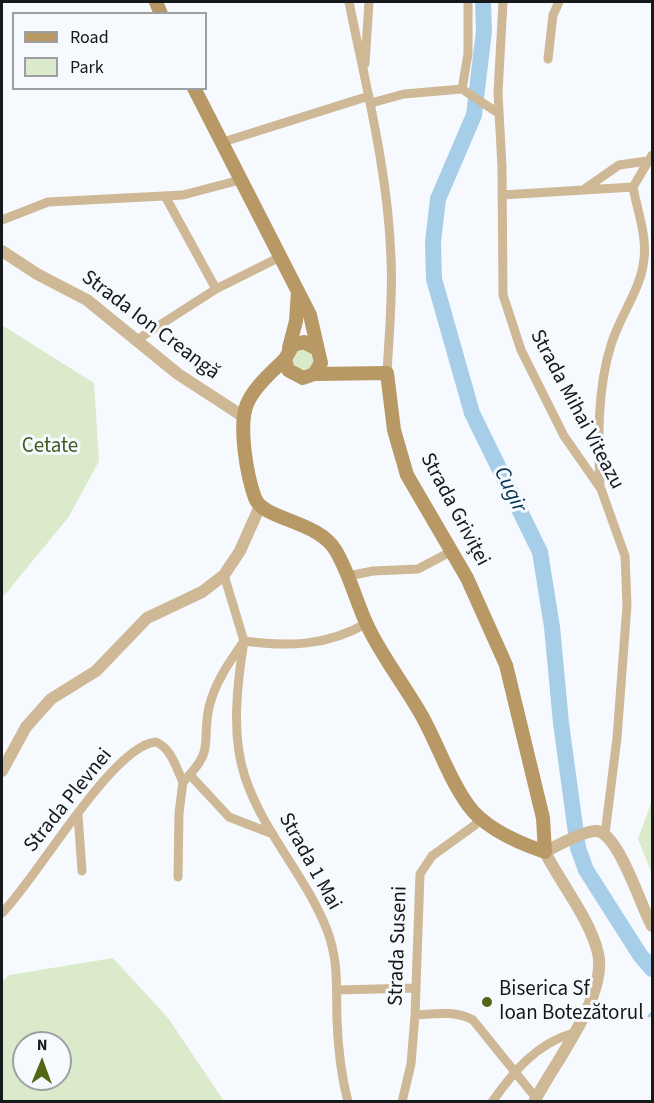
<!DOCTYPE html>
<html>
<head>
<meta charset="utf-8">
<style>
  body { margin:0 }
  #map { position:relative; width:654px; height:1103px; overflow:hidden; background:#f6fafe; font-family:"Source Sans 3",sans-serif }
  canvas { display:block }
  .frame { position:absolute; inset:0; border:3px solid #16191b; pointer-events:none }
  .legend { position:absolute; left:12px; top:12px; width:195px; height:78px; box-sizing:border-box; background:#f6fafe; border:2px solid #9ca0a3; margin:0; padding:8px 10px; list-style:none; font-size:18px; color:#16191b }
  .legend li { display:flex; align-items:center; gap:12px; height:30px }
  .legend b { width:30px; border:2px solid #9ca0a3 }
  .north { position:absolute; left:12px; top:1031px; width:60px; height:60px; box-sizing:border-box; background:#f6fafe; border:2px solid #9ca0a3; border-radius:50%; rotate:1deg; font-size:16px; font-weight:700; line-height:24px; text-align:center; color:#16191b }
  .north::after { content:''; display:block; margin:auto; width:21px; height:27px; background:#526716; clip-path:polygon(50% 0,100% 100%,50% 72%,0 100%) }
</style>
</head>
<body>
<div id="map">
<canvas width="654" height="1103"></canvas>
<div class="frame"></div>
<ul class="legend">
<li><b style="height:8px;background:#b89864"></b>Road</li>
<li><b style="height:16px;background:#dceacc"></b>Park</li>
</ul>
<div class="north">N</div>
</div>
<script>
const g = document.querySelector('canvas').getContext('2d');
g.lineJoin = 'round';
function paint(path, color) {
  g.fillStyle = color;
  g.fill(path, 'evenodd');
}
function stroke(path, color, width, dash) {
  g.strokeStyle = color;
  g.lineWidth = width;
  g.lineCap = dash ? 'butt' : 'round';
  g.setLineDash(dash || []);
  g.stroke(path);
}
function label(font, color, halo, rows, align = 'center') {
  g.font = font + ' "Source Sans 3",sans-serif';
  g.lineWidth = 6;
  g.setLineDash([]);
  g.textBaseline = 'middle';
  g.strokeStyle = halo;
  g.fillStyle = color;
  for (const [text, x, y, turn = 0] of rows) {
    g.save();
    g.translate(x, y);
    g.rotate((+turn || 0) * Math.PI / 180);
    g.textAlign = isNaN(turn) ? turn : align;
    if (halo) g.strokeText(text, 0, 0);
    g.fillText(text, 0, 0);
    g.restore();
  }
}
paint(new Path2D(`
  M2 325 94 383 99 461 68 518 2 598Z
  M301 346 316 357 313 369 296 372 289 357Z
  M652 800V874L638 839Z
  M113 958 168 1018 224 1101H2V982L9 975ZM24 1043H60V1079H24Z`), '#dceacc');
stroke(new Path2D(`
  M649 1016 652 1013
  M507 1102V1101`), '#a7cee9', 3);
stroke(new Path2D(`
  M483 2 484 31 474 115 438 199 433 242 434 279 472 413 540 552 552 627 561 723 578 848 586 870 640 955 652 969`), '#a7cee9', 16);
stroke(new Path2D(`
  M349 2C366 87 388 171 391 258 393 296 389 335 387 373
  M503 2 498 93 502 167 503 295 521 350 564 436 601 489 625 556 627 605 617 738 605 834
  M548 59 553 15 559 2
  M365 64 369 2
  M462 89 468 54V2
  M462 89 498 113
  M371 103 404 94 462 89
  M220 143 369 96
  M633 187 652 155
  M586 188 619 165 647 161
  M502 195 633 187
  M165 196 216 289
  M2 220 48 202 183 195 240 180
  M135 341 216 289 282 256
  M600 487C598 441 597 389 611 345 620 315 641 290 644 259 647 235 637 210 633 187
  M348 576 373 571 418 569 452 551
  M191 776 229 817 273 834
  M183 782C216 748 201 747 209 707 215 682 230 661 244 641L224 575
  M78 815 82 871
  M178 877 179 813 183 782
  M2 913C36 880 112 745 156 742 172 749 176 768 183 782
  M339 990 414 988
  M415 1015C434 1014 455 1010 473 1020L536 1098
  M348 1102C341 1075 338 1048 337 1020 336 988 339 961 327 930 306 876 263 832 245 777 231 736 237 684 244 641 287 647 328 646 367 623
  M402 1102 411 1064 415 1015 420 874 432 856 475 825 480 817
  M492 1102C514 1071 536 1044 573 1033`), '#ceb896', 9);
stroke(new Path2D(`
  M2 251 37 274 87 300 178 374 244 417
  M2 771 26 727 51 699 96 671 147 618 202 592 224 575 240 551 260 506
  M534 1102C554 1063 608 996 598 953 589 917 561 884 545 852 556 846 585 830 597 831 619 834 641 907 652 926`), '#ceb896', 12);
stroke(new Path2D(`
  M156 2 161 14
  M194 88 310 315 321 363 314 374 303 378 288 370 285 359 293 345 304 342 317 349
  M289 348 296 321 298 291
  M285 359C272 372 254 387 247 404 238 426 247 476 255 498 263 520 318 520 336 551 350 575 356 602 368 627 383 658 405 686 422 716 438 745 449 779 468 805 484 828 519 843 545 852L543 818 506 665 467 578 407 475 394 430 387 373 314 374`), '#b89864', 14);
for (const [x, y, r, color] of [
  [487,1002,6,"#526716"]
]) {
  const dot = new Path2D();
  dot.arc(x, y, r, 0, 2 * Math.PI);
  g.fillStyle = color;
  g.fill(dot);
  stroke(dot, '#f6fafe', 2);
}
label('21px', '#16191b', '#f6fafe', [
  ["Strada Ion Creangă",150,326,37],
  ["Strada Mihai Viteazu",576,410,62],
  ["Strada Griviței",454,510,62],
  ["Strada Plevnei",69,801,-51],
  ["Strada 1 Mai",309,862,61],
  ["Strada Suseni",399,946,-88]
]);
label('21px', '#445b23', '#f6fafe', [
  ["Cetate",50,447]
]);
label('21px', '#16191b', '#f6fafe', [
  ["Biserica Sf",499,990],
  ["Ioan Botezătorul",499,1014]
], 'left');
label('italic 22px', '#01334e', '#f6fafe', [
  ["Cugir",509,490,64]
]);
</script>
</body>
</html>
